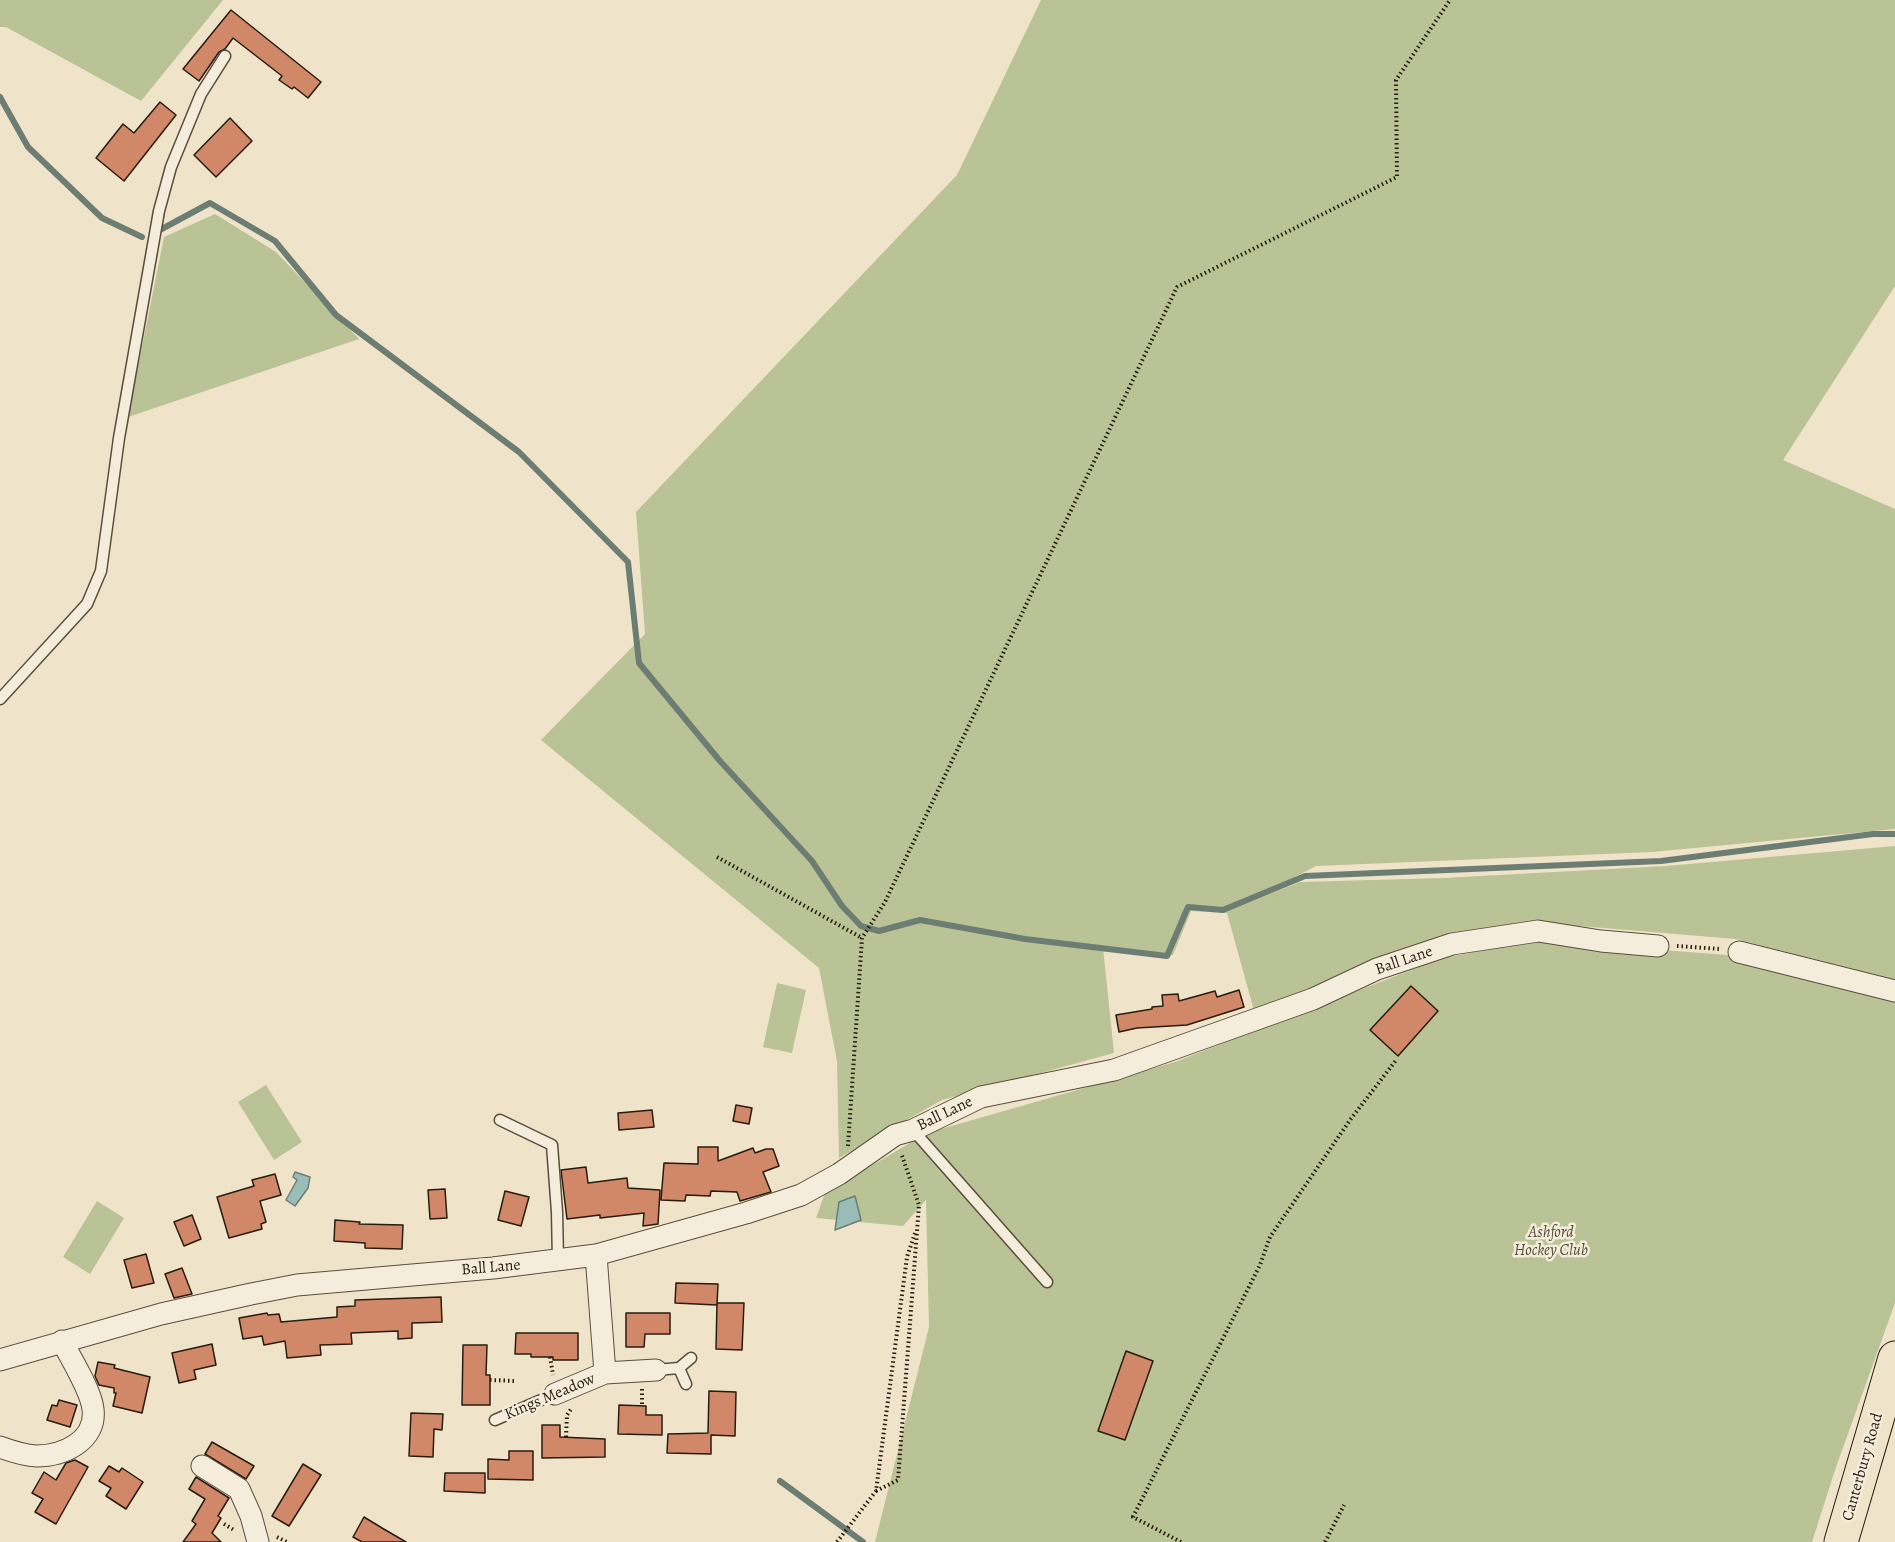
<!DOCTYPE html>
<html>
<head>
<meta charset="utf-8">
<style>
  body { margin:0 }
  canvas { display:block; background:#efe3c9 }
</style>
</head>
<body>
<canvas width="1895" height="1542"></canvas>
<script>
const g = document.querySelector('canvas').getContext('2d');
g.lineJoin = 'round';
function paint(path, color) {
  g.fillStyle = color;
  g.fill(path, 'evenodd');
}
function stroke(path, color, width, dash) {
  g.strokeStyle = color;
  g.lineWidth = width;
  g.lineCap = dash ? 'butt' : 'round';
  g.setLineDash(dash || []);
  g.stroke(path);
}
function label(font, color, halo, rows, align = 'center') {
  g.font = font + ' Alegreya,serif';
  g.lineWidth = 5;
  g.setLineDash([]);
  g.textBaseline = 'middle';
  g.strokeStyle = halo;
  g.fillStyle = color;
  for (const [text, x, y, turn = 0] of rows) {
    g.save();
    g.translate(x, y);
    g.rotate((+turn || 0) * Math.PI / 180);
    g.textAlign = isNaN(turn) ? turn : align;
    if (halo) g.strokeText(text, 0, 0);
    g.fillText(text, 0, 0);
    g.restore();
  }
}
paint(new Path2D(`
  M0 0H223L141 101 6 27H0Z
  M1041 0H1895V286L1783 460 1895 509V829L1652 852 1316 866 1235 908 1300 882 1443 878 1666 866 1895 846V980L1736 939 1543 923 1444 935 1255 1014 1227 913 1191 911 1173 955 1103 948 1114 1053 942 1100 839 1158 837 1061 819 968 541 740 645 634 636 512 957 175Z
  M215 214 276 252 359 339 128 417 164 237Z
  M1533 940 1727 955 1895 999V1303L1835 1470 1812 1542H875L929 1327 926 1200 903 1226 816 1218 825 1193 927 1133 1175 1062 1439 959Z
  M777 983 806 990 792 1053 763 1047Z
  M266 1085 302 1142 274 1160 238 1102Z
  M97 1201 124 1218 90 1274 63 1257Z`), '#bac396');
const water = new Path2D(`
  M295 1172 310 1177 308 1188 295 1206 286 1200 297 1180 293 1177Z
  M855 1196 861 1220 835 1230 839 1202Z`);
paint(water, '#9abeb7');
stroke(water, '#6c7d74', 1.5);
stroke(new Path2D(`
  M0 97 28 147 102 218 142 237
  M158 231 210 203 275 241 336 315 519 452 628 562 639 663 720 761 812 861 842 906 861 926 879 931 920 920 1025 939 1167 956 1188 907 1223 910 1305 876 1661 861 1873 834H1895
  M780 1481 863 1542`), '#6c7d74', 6);
const building = new Path2D(`
  M231 10 321 82 308 98 294 87 292 89 279 80 282 76 233 38 225 49 219 52 199 81 183 69Z
  M160 102 176 115 124 181 96 158 123 124 134 133Z
  M230 118 252 141 216 177 194 155Z
  M1411 986 1438 1011 1398 1056 1370 1030Z
  M1239 990 1244 1007 1187 1025 1137 1028 1119 1032 1116 1015 1152 1009V1007L1163 1006 1162 995 1178 994 1179 1001 1215 991 1217 997Z
  M736 1105 752 1108 749 1124 733 1121Z
  M652 1110 654 1127 619 1130 618 1113Z
  M698 1147H718V1161L753 1148 755 1153 766 1149H773L779 1166 763 1172 771 1192 740 1201 737 1192 711 1191 710 1196 686 1195 685 1201 661 1200 664 1163 698 1164Z
  M586 1167 588 1183 627 1178 628 1188 660 1190 658 1224 643 1226 644 1213 600 1218V1215L567 1219 561 1170Z
  M275 1174 281 1195 260 1201 266 1222 261 1224 262 1229 229 1238 217 1197 254 1186 252 1180Z
  M445 1189 447 1218 430 1219 428 1190Z
  M505 1191 529 1197 521 1226 498 1220Z
  M192 1215 201 1239 184 1246 174 1222Z
  M335 1220 360 1222 359 1224 403 1225 402 1249 365 1248V1243L334 1241Z
  M146 1254 154 1283 132 1288 124 1260Z
  M182 1268 192 1294 174 1298 165 1274Z
  M676 1283 718 1284 717 1305 675 1303Z
  M441 1297 442 1322 412 1323V1338L398 1339V1331L351 1333 352 1344 320 1345 321 1355 287 1358 285 1341 264 1345 262 1336 243 1339 239 1318 267 1313 268 1315 279 1314 281 1322 337 1317V1307L355 1306V1300Z
  M717 1303H744L742 1350 716 1349Z
  M626 1313H670V1334H645L644 1347H626Z
  M516 1333H578V1360H553V1357H531V1354H515Z
  M212 1344 216 1365 194 1370 196 1379 179 1383 172 1353Z
  M463 1345H487L486 1375H490V1405H462Z
  M1126 1351 1153 1361 1125 1440 1098 1431Z
  M98 1362 115 1365 114 1368 150 1377 142 1413 113 1406 116 1393H114V1388L99 1385 95 1376Z
  M709 1391 736 1392 735 1436 711 1435V1454L667 1453 668 1434 708 1433Z
  M59 1400 77 1405 70 1427 47 1420 52 1405 57 1406Z
  M619 1405 646 1406V1415H662V1435L618 1434Z
  M411 1413 443 1414 442 1430 434 1429 433 1457 409 1456Z
  M542 1425H560V1437L605 1439V1457L542 1458Z
  M212 1442 254 1466 246 1479 205 1454Z
  M509 1451H533V1480L488 1479V1459L509 1460Z
  M75 1460 88 1467 56 1524 35 1512 43 1499 32 1493 44 1472 56 1480 66 1463Z
  M303 1464 321 1475 289 1526 272 1516Z
  M109 1466 119 1472 122 1468 143 1482 126 1509 106 1496 111 1488 99 1481Z
  M445 1473H485V1493L444 1491Z
  M196 1477 229 1498 218 1516 221 1518 212 1533 221 1542H183L196 1524 192 1521 205 1499 189 1489Z
  M364 1517 382 1528 406 1542H362L353 1537Z`);
paint(building, '#d08868');
stroke(building, '#281c10', 1.5);
const service = new Path2D(`
  M0 699 87 604 101 571 119 438 159 211 171 167 201 94 225 56
  M500 1120 552 1145 557 1212 558 1261
  M913 1130 1047 1282
  M679 1368 686 1384
  M656 1370 679 1368 691 1358
  M495 1420 555 1394`);
const minor = new Path2D(`
  M1739 952 1895 991
  M596 1255 605 1373
  M0 1360 161 1314 251 1294 297 1285 493 1268 596 1255 746 1213 801 1195 839 1174 895 1135 913 1130 981 1097 1114 1070 1313 999 1377 969 1452 944 1538 931 1601 941 1658 946
  M555 1394 605 1373 656 1370
  M0 1447C11 1451 24 1455 36 1456 63 1456 97 1441 93 1409 91 1390 71 1359 62 1341
  M202 1466 239 1489 251 1516 258 1542`);
const trunk = new Path2D(`
  M1841 1542 1895 1358`);
stroke(service, '#5a4e3e', 13);
stroke(minor, '#5a4e3e', 23);
stroke(trunk, '#281c10', 35);
stroke(new Path2D(`
  M717 857 862 938
  M1677 946 1720 949
  M848 1146 862 938 885 902 1177 287 1397 177 1396 80 1450 0
  M550 1357 553 1375
  M490 1380 515 1381
  M642 1389V1406
  M566 1437 567 1415 571 1409
  M876 1491 898 1480 919 1205 901 1153
  M224 1524 234 1530
  M277 1537 287 1542
  M837 1542 876 1491 907 1257 915 1233
  M1181 1542 1133 1517 1260 1265 1270 1237 1350 1120 1397 1059
  M1325 1542 1344 1505`), '#281c10', 4, [1.5, 3]);
stroke(service, '#f5eddc', 10);
stroke(minor, '#f5eddc', 21);
stroke(trunk, '#efe3c9', 33);
label('16px', '#281c10', '#f5eddc', [
  ["Ball Lane",1404,961,-19],
  ["Ball Lane",945,1114,-26],
  ["Ball Lane",491,1268,-5],
  ["Kings Meadow",550,1397,-23],
  ["Canterbury Road",1863,1467,-74]
]);
label('italic 16px', '#544e38', '#f5eddc', [
  ["Ashford",1551,1233],
  ["Hockey Club",1551,1251]
]);
</script>
</body>
</html>
